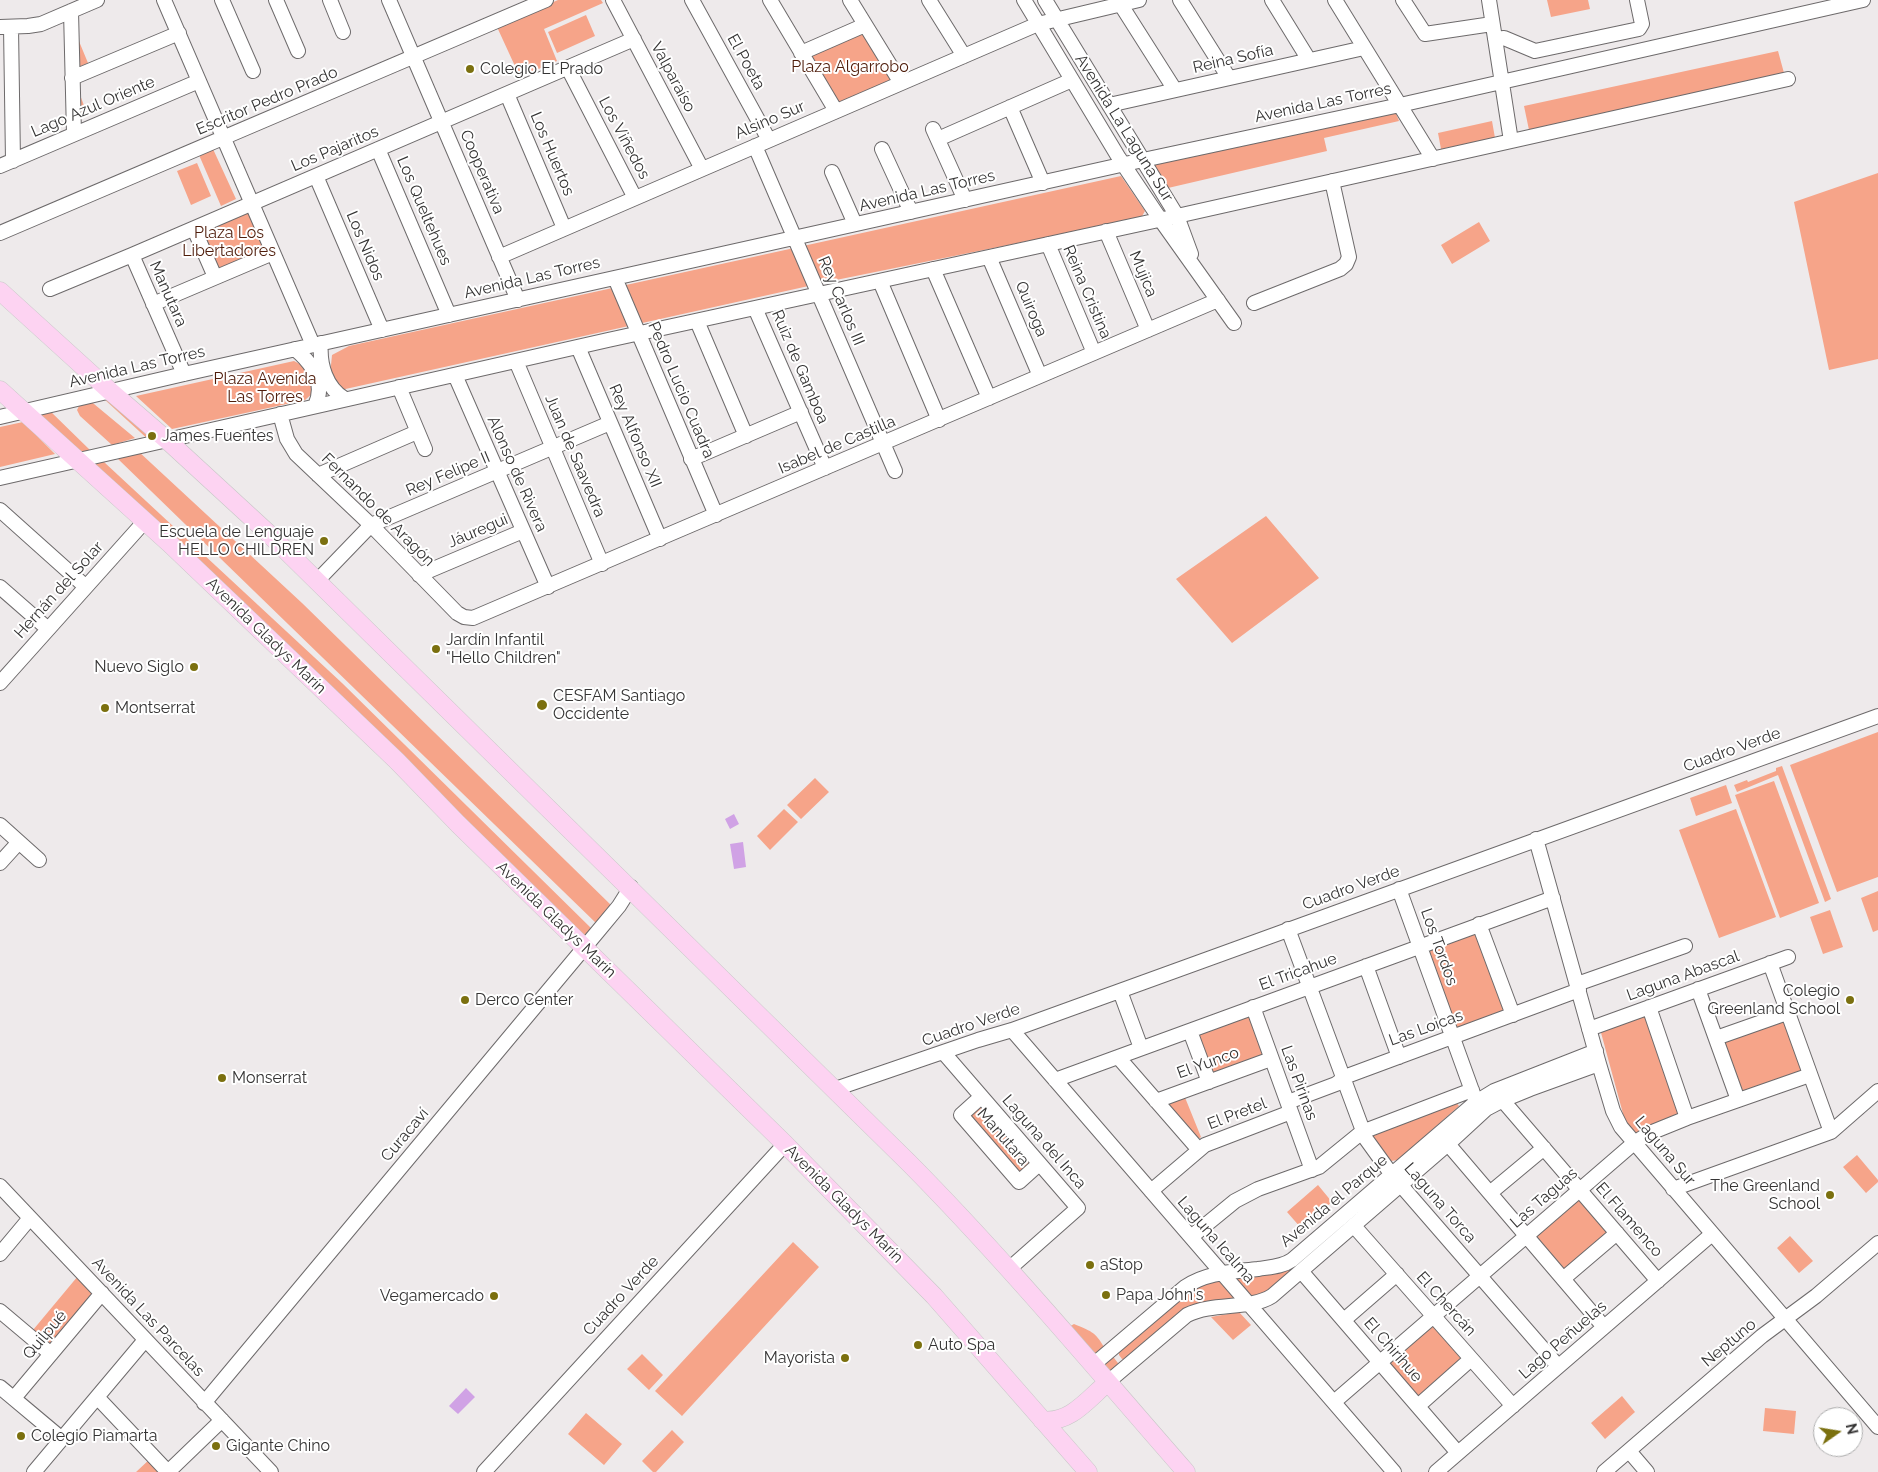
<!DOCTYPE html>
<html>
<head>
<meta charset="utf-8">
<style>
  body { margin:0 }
  #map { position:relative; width:1878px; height:1472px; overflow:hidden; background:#eeeaeb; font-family:Raleway,sans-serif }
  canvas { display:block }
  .north { position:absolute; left:1813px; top:1407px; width:50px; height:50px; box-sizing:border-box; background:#fff; border:1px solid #aeaeae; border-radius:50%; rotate:77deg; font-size:14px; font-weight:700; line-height:20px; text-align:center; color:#353434 }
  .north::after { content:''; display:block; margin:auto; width:18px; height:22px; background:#7b700f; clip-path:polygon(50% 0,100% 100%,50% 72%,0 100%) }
</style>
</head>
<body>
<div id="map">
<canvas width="1878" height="1472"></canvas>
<div class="north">N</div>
</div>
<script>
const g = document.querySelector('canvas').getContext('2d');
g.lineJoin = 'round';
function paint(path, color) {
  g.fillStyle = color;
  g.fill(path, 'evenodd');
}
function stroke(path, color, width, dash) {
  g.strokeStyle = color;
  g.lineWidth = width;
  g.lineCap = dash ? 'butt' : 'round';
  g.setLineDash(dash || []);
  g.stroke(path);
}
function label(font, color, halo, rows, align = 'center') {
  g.font = font + ' Raleway,sans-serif';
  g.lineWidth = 4;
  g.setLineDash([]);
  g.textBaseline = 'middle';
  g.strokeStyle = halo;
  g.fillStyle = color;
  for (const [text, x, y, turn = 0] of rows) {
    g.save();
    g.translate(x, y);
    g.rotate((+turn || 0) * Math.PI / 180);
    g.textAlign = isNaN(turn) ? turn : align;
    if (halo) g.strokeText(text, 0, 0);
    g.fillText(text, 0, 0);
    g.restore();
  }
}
paint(new Path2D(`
  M558 0H601L603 3 544 29 557 61 520 77 497 27Z
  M1547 0H1588L1590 9 1551 17Z
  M586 15 595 36 557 53 548 32Z
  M862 30 892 80 836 106 807 54Z
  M76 34 88 63 76 68Z
  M1778 51 1784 73 1529 130 1524 106Z
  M77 87 88 116 76 121Z
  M1395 111 1399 121 1324 138 1327 151 1168 188 1154 165Z
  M1492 121 1495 138 1441 149 1438 133Z
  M213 149 236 199 221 206 199 155Z
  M197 163 211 196 191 205 177 171Z
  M1878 173V359L1829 370 1794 202Z
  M1121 176 1145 211 1141 218 831 281 341 390 330 375 332 355 349 346Z
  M251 211 266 247 265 251 218 272 200 230Z
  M1479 222 1490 241 1452 264 1441 245Z
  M294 361 311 370 313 393 305 400 172 429 136 396Z
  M109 397 156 438 151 442 104 399Z
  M88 399 135 438 112 445 80 416 77 410 82 400Z
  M48 409 91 451 79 454 40 418 43 411Z
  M23 422 55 454 0 467V427Z
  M138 451 302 603 612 906 597 924 117 458Z
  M104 462 342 683 592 929 585 937 93 464Z
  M1266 516 1319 578 1232 643 1176 579Z
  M1878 732V877L1837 892 1790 765Z
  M1782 766 1831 899 1825 902 1778 775 1737 792 1734 785 1747 780 1748 782 1776 771V768Z
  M815 778 829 792 801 819 787 805Z
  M1774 781 1819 903 1780 918 1735 795Z
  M1726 785 1732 803 1696 816 1690 798Z
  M784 809 798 822 770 850 757 836Z
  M1736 809 1776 917 1719 938 1679 830Z
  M1878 891V930L1873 932 1861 898Z
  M1830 910 1843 947 1823 954 1810 917Z
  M1475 931 1505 1011 1455 1030 1425 949Z
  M1646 1013 1678 1114 1636 1134 1625 1121 1600 1029Z
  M1251 1015 1266 1056 1211 1076 1197 1035Z
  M1784 1019 1802 1071 1738 1094 1720 1042Z
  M1184 1095 1201 1137 1197 1140 1168 1106 1170 1101Z
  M1456 1102 1459 1106 1398 1160 1391 1161 1371 1134Z
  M980 1104 1032 1164 1019 1176 967 1115Z
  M1857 1155 1878 1180V1182L1866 1193 1843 1167Z
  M1318 1185 1332 1202 1301 1228 1287 1212Z
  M1582 1196 1613 1231 1564 1274 1533 1239Z
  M1790 1236 1813 1261 1799 1273 1777 1248Z
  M793 1242 819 1267 682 1416 655 1391Z
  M1290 1267 1294 1270C1280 1281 1267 1296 1248 1296L1232 1278Z
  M78 1276 95 1291 50 1344 33 1330Z
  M1218 1280 1234 1297 1229 1302 1199 1304 1128 1360 1122 1359 1119 1355V1348L1199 1283Z
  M1239 1312 1251 1325 1233 1340 1211 1317Z
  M1074 1324C1090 1331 1095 1331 1104 1347L1093 1358 1067 1328Z
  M1433 1325 1464 1358 1418 1400 1388 1364Z
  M642 1354 663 1375 649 1390 627 1369Z
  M1111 1354 1121 1367 1109 1377 1099 1364Z
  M1622 1396 1635 1412 1605 1439 1591 1423Z
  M1765 1408 1796 1411 1794 1434 1763 1431Z
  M586 1413 622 1444 604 1465 568 1434Z
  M672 1430 684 1442 656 1472H653L642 1461Z
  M151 1458 163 1472H136Z`), '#f6a489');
paint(new Path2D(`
  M734 814 739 824 730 829 725 819Z
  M743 842 746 867 734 869 730 844Z
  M466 1388 475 1397 458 1414 449 1406Z`), '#d0a2e5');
const minor = new Path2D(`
  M164 0 313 345
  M222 0 253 71
  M276 0 298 51
  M330 0 343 32
  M389 0 518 300
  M613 0 702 169
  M692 0 769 140
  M770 0 836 111
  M850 0 901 83
  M929 0 964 56
  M1024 0 1119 158 1160 219 1234 323
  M1045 0 1177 216 1191 254
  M1180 0 1229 78
  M1272 0 1309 60
  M1335 0 1433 159
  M1403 0 1425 34 1492 24
  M1489 0 1511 141
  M1121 5 1175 90
  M71 11 74 134
  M0 27 28 26 41 24 97 0
  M11 27 13 161
  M1495 39 1504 38 1535 51 1639 29 1642 24 1637 0
  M801 53 865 25
  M568 68 635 198
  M72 78 179 33
  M507 94 564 228
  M1109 105 1364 48
  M1010 107 1043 183
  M933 129 965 200
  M938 139 1072 80
  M755 146 895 471
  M378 149 449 315
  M882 149 911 212
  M0 166 199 81
  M832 172 855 224
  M316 176 382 330
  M194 229 215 277
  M1106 231 1148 330
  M0 233 546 0
  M1048 244 1094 353
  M132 255 184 374
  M499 257 1038 24 1139 0
  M989 257 1040 376
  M933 269 989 398
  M615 278 716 515
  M880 281 939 420
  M50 289 132 255 634 39
  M1254 303 1340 269 1346 264 1349 257 1332 181
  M153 304 273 253
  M755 308 825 468
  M697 321 746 436
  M321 343C319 364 326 388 345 399
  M578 347 660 539
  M295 349C313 364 326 383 315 406
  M516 361 602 564
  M455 375 548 587
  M399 387 425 449
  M280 414 287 439 296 454 371 525 457 613 464 617 473 618 1218 300
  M0 417 184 374 1143 160 1400 105 1863 0
  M691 459 801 412
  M318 475 417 432
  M0 478 608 340 1177 216 1788 79
  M0 510 86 587
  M419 575 523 531
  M317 581 371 525 610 423
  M0 587 48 629
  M0 683 145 521
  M0 825 39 860
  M1536 839 1599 1064 1613 1111 1621 1127 1878 1427
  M0 863 19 842
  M1399 889 1475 1099
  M1479 924 1513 1015
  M1288 929 1366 1139 1392 1175 1558 1366
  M1770 963 1831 1132
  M1366 966 1399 1057
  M1577 984 1685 946
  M1698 989 1738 1100
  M1120 991 1141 1048
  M1253 1007 1312 1170
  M1649 1007 1687 1118
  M1589 1029 1788 957
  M1012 1030 1394 1472
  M1190 1031 1209 1082
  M1716 1038 1787 1013
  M943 1052 1078 1208 1009 1269
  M1118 1057 1199 1150
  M1055 1080 1553 898
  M835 1089 978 1040 1012 1030 1878 716
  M1498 1095 1658 1281
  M981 1097 961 1115 1019 1182 1039 1164
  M1156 1101 1271 1059
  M1288 1102 1336 1084 1347 1076 1579 990
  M1448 1144 1604 1327
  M0 1186 271 1472
  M1673 1189 1831 1132 1878 1091
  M1151 1191 1205 1145 1291 1112
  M1490 1193 1544 1148
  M1354 1226 1513 1406
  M1191 1237 1235 1201 1258 1189 1319 1167 1362 1132 1472 1090
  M0 1254 30 1218
  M1301 1271 1458 1453
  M1563 1279 1617 1233
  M0 1311 51 1354
  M1344 1320 1397 1274
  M1093 1365 1185 1287C1207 1272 1232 1272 1258 1269 1270 1267 1282 1267 1292 1260L1476 1102 1494 1091 1596 1051
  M1108 1382 1187 1315C1213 1302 1250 1310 1272 1296L1448 1144 1486 1109 1503 1100 1530 1089 1599 1064
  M0 1387 62 1439
  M97 1397 168 1472
  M14 1398 102 1293
  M1334 1402 1634 1143 1650 1133 1687 1118 1810 1075
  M204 1403 599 930 619 906 631 887
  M1418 1406 1471 1359
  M1629 1451 1647 1472
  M34 1472 145 1340
  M168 1472 222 1420
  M484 1472 785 1144
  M1436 1472 1712 1234
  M1604 1472 1762 1336 1816 1296 1878 1243`);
const major = new Path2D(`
  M0 291 110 391 168 441 268 533 909 1163C1006 1261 1095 1368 1186 1472
  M0 390 169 543 397 761 458 824 785 1144 934 1296 1088 1472
  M1042 1420C1070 1424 1088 1399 1108 1382`);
stroke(minor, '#6d6a6b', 16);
stroke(major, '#c6c6c6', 19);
stroke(minor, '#fff', 14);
stroke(major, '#fdd3f2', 18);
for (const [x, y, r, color] of [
  [470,69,5,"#7b700f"],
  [152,436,5,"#7b700f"],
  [324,541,5,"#7b700f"],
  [436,649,5,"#7b700f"],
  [194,667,5,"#7b700f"],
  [542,705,6,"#7b700f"],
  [105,708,5,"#7b700f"],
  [465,1000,5,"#7b700f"],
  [1850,1000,5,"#7b700f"],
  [222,1078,5,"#7b700f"],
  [1830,1195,5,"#7b700f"],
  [1090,1265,5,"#7b700f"],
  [1106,1295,5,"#7b700f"],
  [494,1296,5,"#7b700f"],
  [918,1345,5,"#7b700f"],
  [845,1358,5,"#7b700f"],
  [21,1436,5,"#7b700f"],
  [216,1446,5,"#7b700f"]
]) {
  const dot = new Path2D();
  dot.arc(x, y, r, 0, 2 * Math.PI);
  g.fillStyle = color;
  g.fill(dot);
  stroke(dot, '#fff', 2);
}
label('16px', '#353434', '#fff', [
  ["Reina Sofía",1233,59,-13],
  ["El Poeta",746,62,61],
  ["Valparaíso",673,77,62],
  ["Escritor Pedro Prado",267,101,-23],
  ["Avenida Las Torres",1323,103,-12],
  ["Lago Azul Oriente",93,107,-23],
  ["Alsino Sur",770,120,-23],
  ["Avenida La Laguna Sur",1124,128,58],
  ["Los Viñedos",624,138,62],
  ["Los Pajaritos",335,149,-23],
  ["Los Huertos",552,154,67],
  ["Cooperativa",482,172,67],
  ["Avenida Las Torres",927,191,-13],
  ["Los Queltehues",424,211,67],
  ["Los Nidos",365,246,67],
  ["Mujica",1143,274,67],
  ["Avenida Las Torres",532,278,-13],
  ["Reina Cristina",1087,292,67],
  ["Manutara",168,294,66],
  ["Rey Carlos III",841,301,67],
  ["Quiroga",1031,309,67],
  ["Avenida Las Torres",137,367,-13],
  ["Ruiz de Gamboa",800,367,67],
  ["Pedro Lucio Cuadra",681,390,67],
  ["Rey Alfonso XII",635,436,67],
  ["Isabel de Castilla",837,445,-23],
  ["Juan de Saavedra",575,456,67],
  ["Rey Felipe II",448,474,-23],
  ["Alonso de Rivera",517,474,66],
  ["Fernando de Aragón",378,510,45],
  ["Jáuregui",478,531,-23],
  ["Hernán del Solar",59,590,-48],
  ["Avenida Gladys Marín",266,636,44],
  ["Cuadro Verde",1732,750,-20],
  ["Cuadro Verde",1351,888,-20],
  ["Avenida Gladys Marín",556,920,44],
  ["Los Tordos",1439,947,70],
  ["El Tricahue",1298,972,-20],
  ["Laguna Abascal",1683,976,-20],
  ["Cuadro Verde",971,1025,-19],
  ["Las Loicas",1426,1028,-20],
  ["El Yunco",1208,1063,-20],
  ["Las Pirinas",1299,1083,70],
  ["El Pretel",1237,1114,-21],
  ["Curacaví",405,1135,-50],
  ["Manutara",1003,1137,49],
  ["Laguna del Inca",1044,1142,49],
  ["Laguna Sur",1665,1151,50],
  ["Las Taguas",1544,1198,-41],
  ["Avenida el Parque",1334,1201,-40],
  ["Laguna Torca",1440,1203,49],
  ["Avenida Gladys Marín",844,1204,45],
  ["El Flamenco",1629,1220,49],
  ["Laguna Icalma",1216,1240,49],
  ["Cuadro Verde",621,1296,-47],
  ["El Chercán",1446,1304,48],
  ["Avenida Las Parcelas",148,1317,47],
  ["Quilpué",45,1335,-50],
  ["Lago Peñuelas",1563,1340,-41],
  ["Neptuno",1729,1343,-40],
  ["El Chirihue",1393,1350,49]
]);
label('16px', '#4f1d0b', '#fff', [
  ["Plaza Algarrobo",850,67],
  ["Plaza Los",229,233],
  ["Libertadores",229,251],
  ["Plaza Avenida",265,379],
  ["Las Torres",265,397]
]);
label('16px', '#353434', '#fff', [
  ["Colegio El Prado",480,69],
  ["James Fuentes",162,436],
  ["Escuela de Lenguaje",314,532,"right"],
  ["HELLO CHILDREN",314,550,"right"],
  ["Jardín Infantil",446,640],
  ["\"Hello Children\"",446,658],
  ["Nuevo Siglo",184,667,"right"],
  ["CESFAM Santiago",553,696],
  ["Occidente",553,714],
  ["Montserrat",115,708],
  ["Colegio",1840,991,"right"],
  ["Greenland School",1840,1009,"right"],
  ["Derco Center",475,1000],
  ["Monserrat",232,1078],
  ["The Greenland",1820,1186,"right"],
  ["School",1820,1204,"right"],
  ["aStop",1100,1265],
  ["Papa John's",1116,1295],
  ["Vegamercado",484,1296,"right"],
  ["Auto Spa",928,1345],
  ["Mayorista",835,1358,"right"],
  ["Colegio Piamarta",31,1436],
  ["Gigante Chino",226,1446]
], 'left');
</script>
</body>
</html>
